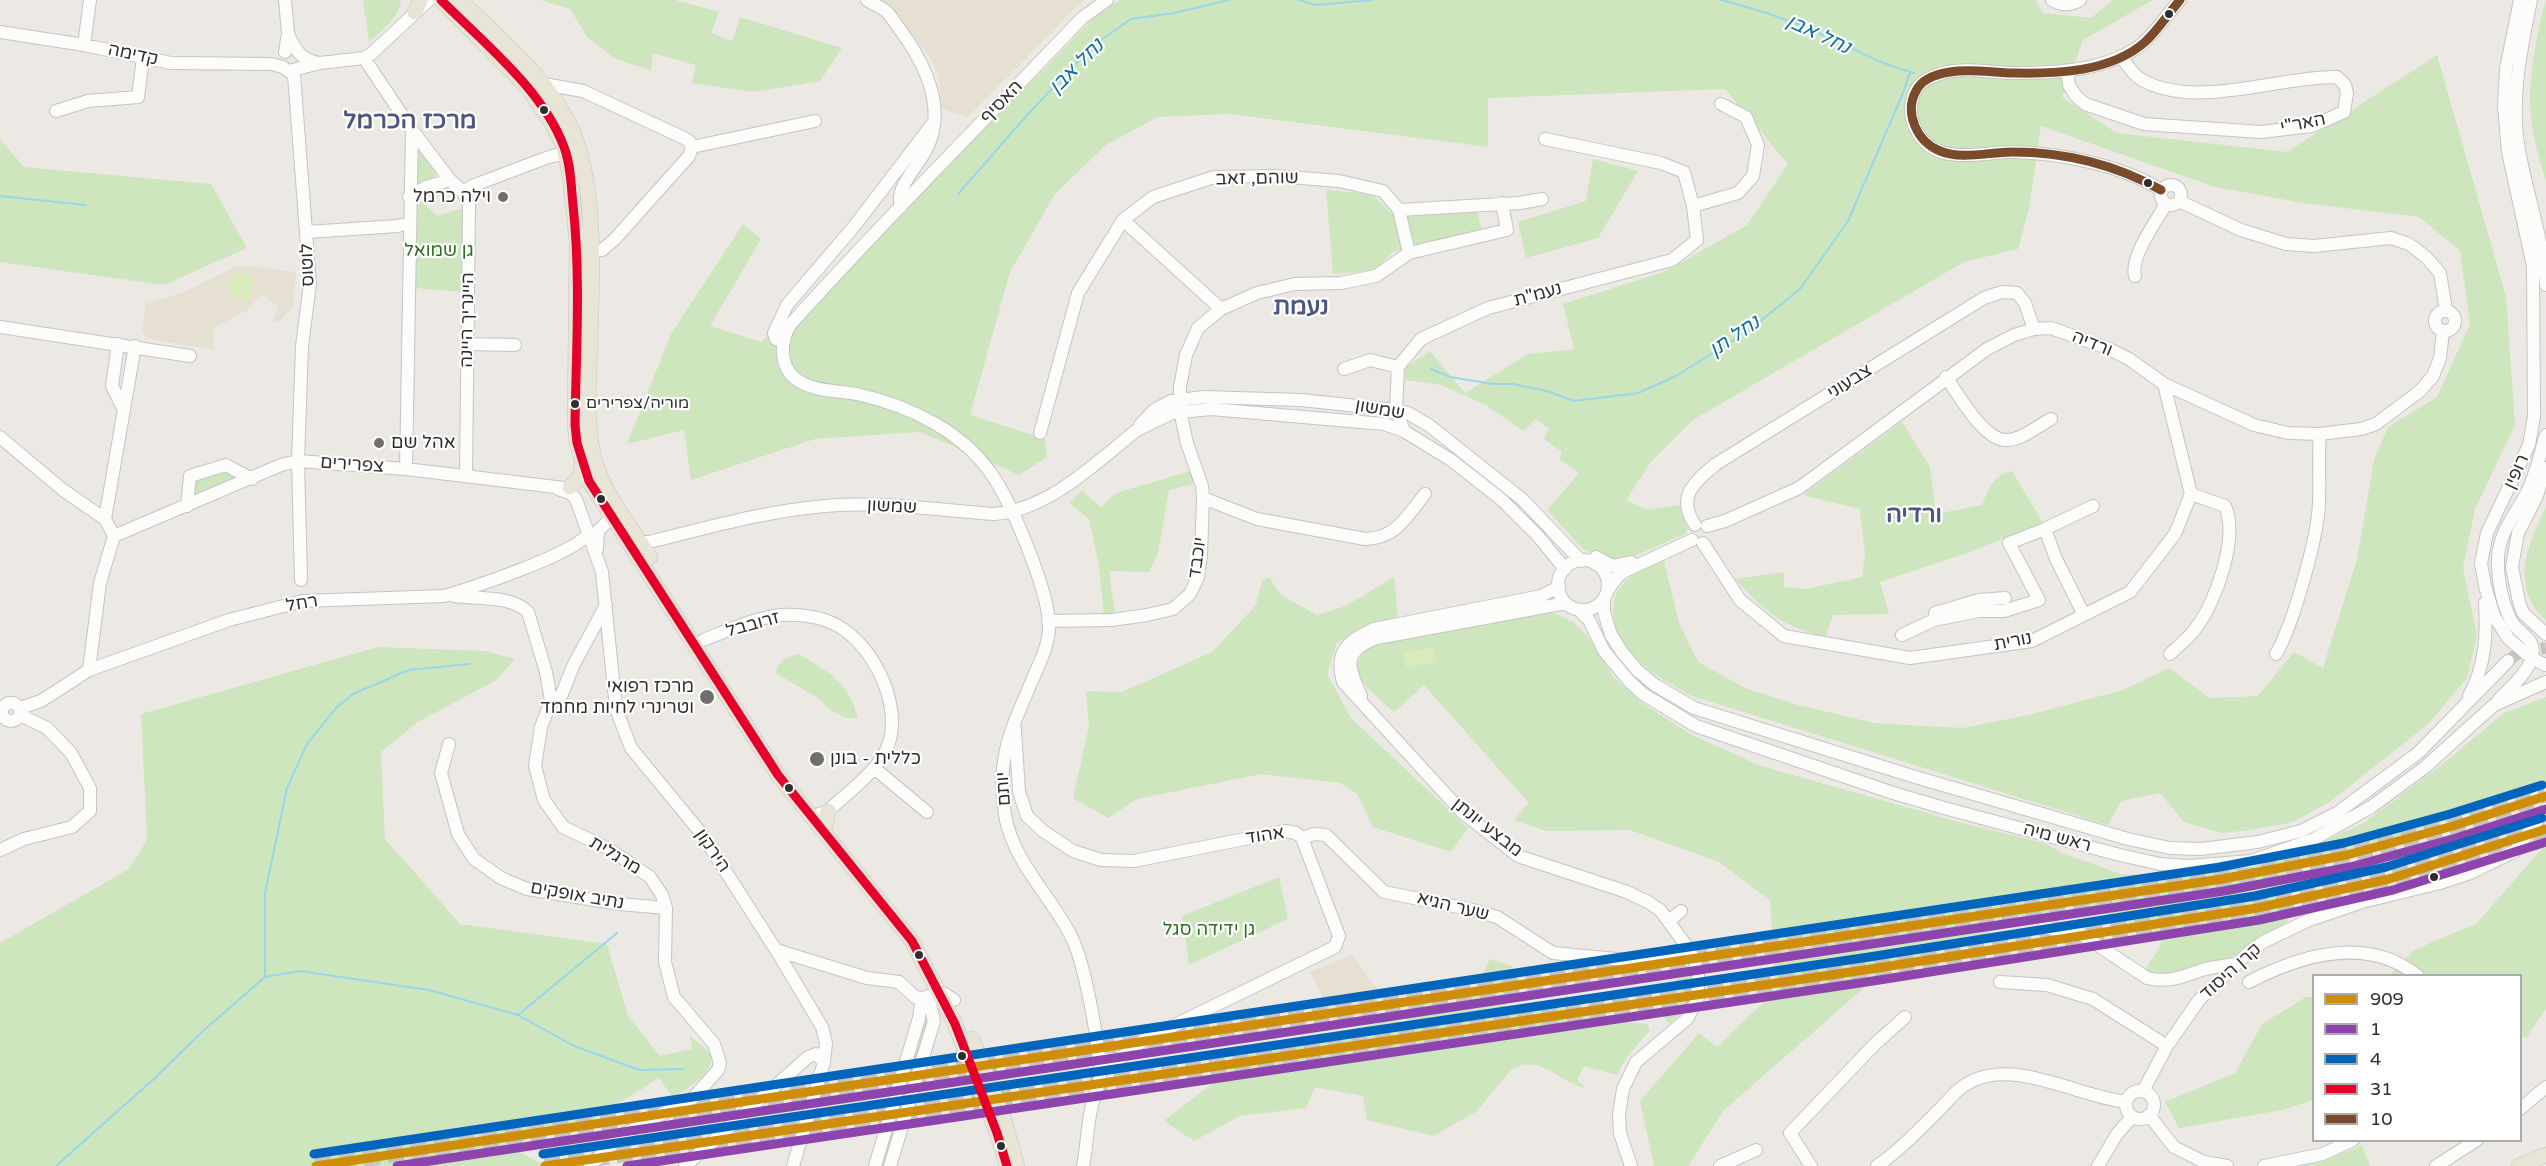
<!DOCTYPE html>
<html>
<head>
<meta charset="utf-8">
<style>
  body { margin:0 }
  #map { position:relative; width:2546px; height:1166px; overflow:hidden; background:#ece8e4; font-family:"Varela Round",sans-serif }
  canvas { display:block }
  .legend { position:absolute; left:2312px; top:974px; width:210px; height:168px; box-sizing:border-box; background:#fff; border:2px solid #ababab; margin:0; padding:8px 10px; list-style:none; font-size:18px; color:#2e2e2e }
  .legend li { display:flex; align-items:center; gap:12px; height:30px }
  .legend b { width:30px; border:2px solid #ababab }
</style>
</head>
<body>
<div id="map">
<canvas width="2546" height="1166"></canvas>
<ul class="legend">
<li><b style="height:8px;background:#cf8e09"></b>909</li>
<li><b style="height:8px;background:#8e44ad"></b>1</li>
<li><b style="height:8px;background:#0065bd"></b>4</li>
<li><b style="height:8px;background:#e4002b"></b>31</li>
<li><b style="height:8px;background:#7a4b2a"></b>10</li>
</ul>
</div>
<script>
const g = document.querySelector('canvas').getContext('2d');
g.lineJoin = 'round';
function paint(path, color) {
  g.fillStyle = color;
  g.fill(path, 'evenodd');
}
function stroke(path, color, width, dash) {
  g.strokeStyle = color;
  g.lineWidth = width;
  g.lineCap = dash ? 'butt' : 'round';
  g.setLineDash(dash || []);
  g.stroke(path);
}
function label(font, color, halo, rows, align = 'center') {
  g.font = font + ' "Varela Round",Heebo,sans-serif';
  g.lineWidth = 4.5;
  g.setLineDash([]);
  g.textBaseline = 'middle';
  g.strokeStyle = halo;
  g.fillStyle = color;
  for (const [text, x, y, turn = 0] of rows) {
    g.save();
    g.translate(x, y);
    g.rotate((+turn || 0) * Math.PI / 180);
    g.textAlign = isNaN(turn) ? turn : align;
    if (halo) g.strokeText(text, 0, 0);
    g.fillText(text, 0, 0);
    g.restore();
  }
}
paint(new Path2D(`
  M880 0H1084L968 117 942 109 938 75 929 55Z
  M248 266 296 272 293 307 279 322 273 320 279 308 262 294 248 310 213 328 214 350 147 338 142 331 146 304 184 292 235 267Z
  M1352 955 1377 989 1378 1004 1370 1018 1339 1030 1310 972Z`), '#e6e0d3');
paint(new Path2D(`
  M363 0H401C399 18 382 30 369 42Z
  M540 0H675L719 12 711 33 732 41 740 17 842 48 820 81 753 92 692 83 696 65 653 53 651 71 614 58 588 38 570 9Z
  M1120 0H2036L2043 13 2091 18 2113 0H2153L2083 40 2062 97 2117 133 2287 152 2437 55 2506 297 2515 425 2475 509 2463 568 2477 636 2467 678 2427 725 2331 801 2293 822 2251 830 2222 833 2184 822 2160 793 2121 801 2108 825 1692 696C1670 684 1645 670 1628 650 1608 626 1606 592 1634 574 1642 568 1654 565 1664 561L1679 623 1698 662 1745 688 1798 705 1874 723 1962 728 2029 715 2123 690 2169 668 2210 698 2258 696 2294 652 2323 668 2357 559 2374 460 2388 427 2437 397 2470 324 2460 251 2419 217 2303 203 2215 187 2041 126 2029 209 2018 249 1964 262 1693 420 1651 462 1626 500 1648 510 1680 505 1689 526 1685 534 1630 558 1614 562 1583 549 1547 510 1579 473 1559 459 1562 452 1544 439 1549 429 1536 419 1523 431 1486 405 1441 385 1405 380 1406 367 1430 351 1465 393 1528 354 1574 349 1563 304 1664 272 1747 225 1788 164 1725 89 1488 98V147L1230 114 1158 117 1106 145 1055 194 1010 272 970 415 1045 439 1047 457 1019 475 920 432 815 439 691 480 684 430 627 444 671 334 743 224 761 239 710 326 761 342 1050 63 1097 14Z
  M2546 0V180C2539 159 2533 138 2531 116 2527 85 2537 30 2546 0Z
  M0 139 24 167 211 184 247 248 164 285 0 262Z
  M419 147 437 173 435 177 415 185 416 148Z
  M1593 159 1638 171 1598 238 1526 258 1518 222 1586 201Z
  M1326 190 1372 194 1391 213 1477 209 1482 232 1393 252 1373 271 1333 274Z
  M422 201 437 216 463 208 461 292 415 288V211Z
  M1902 422 1930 467 1936 514 1982 505C1988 490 1994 474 2012 471L2043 523 1970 552 1880 582 1889 614 1833 615 1826 637C1779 625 1768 614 1735 579L1784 572V587L1806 589 1862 577 1865 554 1860 509 1803 495Z
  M225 470 239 478 194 496 196 479Z
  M1194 470 1197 483 1169 490 1158 553 1149 572 1109 571 1115 614 1104 616 1099 566 1089 519 1069 503 1082 491 1101 507 1116 493Z
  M2546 507V620C2509 588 2528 543 2546 507Z
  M1269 577 1281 595 1317 615 1346 606 1394 577 1398 617 1367 627 1337 643 1327 674 1351 718 1468 828 1451 852 1373 827 1357 794 1340 783 1261 774 1137 799 1108 818 1073 798 1089 726 1086 691 1122 692 1212 652 1256 605 1262 581Z
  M1554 613 1573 622 1587 635 1614 678 1645 705 1692 735 1761 766 1959 822 2044 843 2065 854 2121 874 2187 876 2201 872 2250 868 2322 842 2364 823 2440 766 2504 713 2546 697V788L2286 873 2278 885 2288 921 2231 958 2159 976 2145 970 2162 943 2123 920 2062 899 2051 921 2027 918 1880 974 1723 1111 1688 1166H1654L1640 1101 1699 1033 1717 1047 1776 990 1770 900 1719 862 1630 830 1546 831 1514 820 1529 803 1424 685 1394 712C1370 689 1338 672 1373 643L1533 614Z
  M378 647 485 651 515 659 495 681 418 722 381 752 385 839 460 924 607 944 628 1016 660 1056 692 1049 690 1036 710 1053 712 1060C706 1078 688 1088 673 1098L659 1078 566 1137 547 1127 538 1141 528 1136 518 1151 545 1166H0V943L129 869 147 840 141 714Z
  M799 654C830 673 848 682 858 718H846L832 711 816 697 776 673C779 659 787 657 799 654Z
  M2546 844V1009L2526 1038 2521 1035 2520 976H2389L2414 950 2477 923Z
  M1279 877 1288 919 1189 965 1182 916Z
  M1676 958 1690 967C1700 995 1690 1008 1669 1024L1664 1017C1677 998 1677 981 1676 958Z
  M1490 959 1512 966 1504 1013 1531 1004 1599 1013 1598 1022 1614 1021 1647 1024 1650 1030 1627 1057 1617 1075 1584 1066 1577 1080 1586 1088C1559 1083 1540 1052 1511 1070L1476 1112 1433 1136 1367 1120 1363 1096 1315 1087 1306 1108 1240 1116 1194 1141 1164 1121 1251 1053 1389 1020 1405 1022 1417 1000 1463 1011Z
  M2306 997H2313V1100L2282 1110 2179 1128 2165 1102 2235 1073 2262 1024Z
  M922 1020 931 1022 887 1166H878Z
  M2362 1145 2370 1166H2303L2325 1161Z`), '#cee6be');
paint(new Path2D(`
  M232 274 252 275 251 299 231 298Z
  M1433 647 1436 662 1406 668 1403 653Z`), '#d9eabb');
stroke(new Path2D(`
  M1299 0 1315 5 1372 0
  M1721 0C1762 10 1794 21 1832 39 1861 52 1882 65 1914 73
  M958 194 1029 113 1094 45 1131 19 1174 13 1229 0
  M0 196 86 205
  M1431 369 1450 377 1493 384H1513L1547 391 1574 401 1638 393 1674 377 1748 331 1800 289 1848 221 1903 93 1910 72
  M265 977V893L287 788 307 744 336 708 353 694 409 670 469 664
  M518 1015 617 933
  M56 1166 155 1078 203 1031 265 977 300 971 429 990 518 1015 574 1046 640 1070 683 1069`), '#99d6ec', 2);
stroke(new Path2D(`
  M2508 661 2520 652 2546 648`), '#c6c3c0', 12, [12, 6]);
stroke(new Path2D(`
  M316 1166 2222 879 2347 855 2453 826 2546 796
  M545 1166 1871 969 2257 908 2389 879 2546 829`), '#c6c3c0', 16, [16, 8]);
const minor = new Path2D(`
  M867 0C873 4 881 7 887 12 892 17 896 25 901 31 925 64 946 106 928 146 920 165 894 187 901 207
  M2052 0C2062 6 2070 6 2080 0
  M2520 0 2506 69 2504 106 2508 152 2533 266 2534 416 2529 445 2487 533 2481 563 2485 586 2494 616 2508 638 2531 658 2546 665
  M2531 0C2521 50 2510 99 2519 150 2527 195 2543 239 2546 285
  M0 32 84 45 171 63 271 64 283 67 294 75 310 284 302 346 298 461 301 580
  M288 34C295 50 301 60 319 63
  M84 45 90 0
  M285 52 288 33 285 0
  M364 58 412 130 450 180 463 192 469 205 466 476
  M289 71 320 63 364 58 371 54 429 0
  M2067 71 2069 85 2076 96 2085 104 2144 124 2261 132 2312 126 2344 112 2347 93 2345 85 2337 77C2279 76 2196 110 2142 80 2133 75 2126 64 2121 56
  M544 84 583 91 684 138 690 142 692 147
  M56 111 88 101 138 97 143 58
  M692 147 815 121
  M2161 195a10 10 0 1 1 20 0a10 10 0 1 1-20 0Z
  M2161 190C2121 165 2060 153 2013 152 1991 152 1963 159 1941 152 1919 144 1906 119 1913 97 1917 82 1929 77 1943 73 1965 67 1992 73 2015 73 2054 73 2104 71 2138 47 2155 35 2165 16 2180 0
  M463 192 472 186 546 158 556 155 567 156
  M409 197 426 187 450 180
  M2179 201 2241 230 2286 244 2314 246 2391 238 2409 244 2426 257 2440 273 2446 310
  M1693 206 1738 193 1753 176 1758 145 1746 117 1721 104
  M1399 210 1520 203 1542 199
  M1123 220 1221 309
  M307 232 398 226 409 223
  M585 252 602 250 614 240 689 156 692 147
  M2135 276C2130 256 2156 222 2166 204
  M2435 321a10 10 0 1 1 20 0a10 10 0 1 1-20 0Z
  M0 327 190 356
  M782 341 776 339 774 333 787 305 856 224 934 122
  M118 344 112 386 124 410
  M468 344 515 345
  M1344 369 1370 360 1398 367
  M1946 377C1958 394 1983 439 2005 440 2020 441 2038 426 2051 419
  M1140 425 1154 410 1171 401 1204 397 1301 400 1396 410 1408 413 1430 426 1523 500 1581 561
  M1404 431 1396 410 1398 367 1421 339 1488 308 1672 260 1697 240 1693 206 1684 172 1661 163 1545 139
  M1040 433 1078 293 1123 220 1153 197 1214 177 1276 176 1339 181 1383 191 1399 210 1409 253
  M0 437 63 490 105 519
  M2546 468 2536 498 2518 533 2512 567 2519 602 2523 613 2546 634
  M406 469 412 130
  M558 489 570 493 576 499 602 572 616 709 631 748 701 833 776 950 822 1027 826 1043 824 1062 793 1166
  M1203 498 1257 519 1365 539C1397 538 1406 517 1425 494
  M187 506 190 476 226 465 252 479
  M1695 525C1676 497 1694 482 1716 464L1984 298 2002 292 2017 293 2025 303 2034 329
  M1707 526 1725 521 1799 488 1987 349 2014 335 2034 329 2051 328 2107 348 2129 359 2164 384 2254 425 2288 433 2320 434 2361 429 2376 424 2420 391 2433 376 2440 358 2443 331
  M114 536 281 465 298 461 406 469 564 488
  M633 542H649C707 528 765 511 825 506 880 501 938 510 994 514 1049 510 1095 463 1137 430L1172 413 1211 409 1384 424 1404 431 1451 460 1502 500 1538 536 1565 569
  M1703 543 1740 600 1784 636 1910 658 2032 641 2130 592 2175 534 2191 494 2164 384
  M597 549 598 531 612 517
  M1596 557 1613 566 1631 562
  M1558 585a25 25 0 1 1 50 0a25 25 0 1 1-50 0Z
  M1559 587 1541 596 1374 629C1348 641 1334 651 1343 682L1462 812 1518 856 1627 892 1648 902 1660 910 1688 948 1694 959 1698 975V998L1687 1019 1636 1062 1623 1089 1619 1115 1620 1133 1631 1166
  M1608 590 1617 577 1625 571 1692 540
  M454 596C476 599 511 595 528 612L546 672 551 701
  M1604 599V612L1611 635 1622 652 1637 670 1655 685 1694 708 1912 776 2128 839 2170 848 2201 849 2258 842 2301 831 2337 813 2418 753 2508 661
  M1579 610 1589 620 1604 651 1629 681 1643 694 1696 726 1893 793 1944 808 2120 855 2160 864 2189 866 2251 861 2312 840 2371 807 2424 768 2494 705 2546 682
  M1935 613 1979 600 2005 598
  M2084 615 2056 559 2045 529 2093 506
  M1048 621 1112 620 1147 615 1173 609 1190 594 1198 577 1201 556 1203 498 1202 486 1187 443 1180 411V387L1186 355 1198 328 1221 309 1257 293 1295 284 1341 283 1376 276 1409 253 1507 230 1502 203
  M1902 635 1934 620 1979 611H2004L2039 600 2009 543 2045 529
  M703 640C727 631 754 618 781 615 796 614 816 616 830 622 871 638 905 706 887 748 876 773 848 792 828 811L819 814
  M2170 654C2178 646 2189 638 2196 628 2216 602 2239 537 2225 506L2191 494
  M2276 654C2293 625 2318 537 2319 503 2320 480 2318 457 2320 434
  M89 670 100 583 114 536 105 519 135 346
  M1361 696C1347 666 1342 651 1377 638L1566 603
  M2469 696C2485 667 2487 636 2485 603
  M2499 699C2511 687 2537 666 2532 646 2531 638 2519 632 2514 625 2503 609 2498 582 2498 563 2497 534 2515 516 2527 492 2536 475 2540 453 2546 435
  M2 712a9 9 0 1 1 18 0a9 9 0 1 1-18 0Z
  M20 708 41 701 89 670 229 620 303 601 444 596C467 590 582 551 588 533
  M1015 729 1019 792 1027 816 1043 831 1073 851 1101 860 1134 861 1285 831 1296 833 1302 838 1339 936 1335 947 1144 1040 1119 1059 1098 1060
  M449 744 441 773 458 834 474 859 501 878 527 889 620 904 666 908
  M874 768 927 812
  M1302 838 1314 834 1326 835 1384 892 1469 909 1497 917 1553 953 1637 961 1688 948
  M0 850 24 839 72 827 90 811V788L71 753 47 728 20 715
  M1669 921 1681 911
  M2044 927 2081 934 2147 978C2167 983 2183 977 2202 970 2212 967 2224 966 2235 964
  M776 950 867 978 899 982 915 997 922 998
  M2000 982 2047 985 2093 999 2167 1046
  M2249 982C2301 955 2367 935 2418 976
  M2143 1091 2167 1046 2199 1000 2249 952 2265 941 2309 920 2362 902 2440 883 2470 873 2515 851 2546 809
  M2126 1105a14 14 0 1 1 28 0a14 14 0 1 1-28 0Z
  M2520 1109 2546 1087
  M2149 1115 2174 1147 2204 1162 2227 1166
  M590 1166 610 1146 626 1133 693 1098 718 1070 720 1063 714 1044 674 997 665 962 666 908 662 895 650 877 609 849 563 827 544 800 535 766 541 727 551 701 557 700 562 694 573 666 606 605
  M685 1166 808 1057 816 1054 824 1062
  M875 1166 919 1018 922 998 943 993 954 1000
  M890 1166 934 1021 928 996
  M1083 1166C1087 1146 1087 1125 1092 1105 1095 1094 1101 1083 1100 1071 1098 1039 1085 963 1071 936 1051 896 1013 862 1005 815 996 760 1010 732 1031 683 1038 666 1048 648 1049 629 1051 596 1014 510 996 481 966 432 910 406 857 394 839 391 817 391 802 383 779 371 779 344 790 325 884 220 985 120 1082 18L1107 0
  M1720 1166 1756 1150
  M1811 1166 1790 1133 1874 1045 1905 1017
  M1877 1166C1901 1149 1921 1128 1942 1107 1949 1100 1956 1090 1965 1085 2010 1055 2078 1097 2126 1102
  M2098 1166 2117 1134 2132 1117
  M2264 1166 2323 1154 2353 1140
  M2436 1166 2477 1140`);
const major = new Path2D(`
  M441 0 528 88 551 122 564 147 570 176 577 242 575 425 577 443 589 481 778 775 912 941 955 1024 997 1133 1007 1166
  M460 0C499 39 546 76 570 126 600 187 591 300 589 368 588 398 587 429 594 458 602 491 631 528 650 557
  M415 12 420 0
  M570 487 580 476 582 464
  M826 824 828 811
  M972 1039 1004 1120 1017 1166
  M2519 1166 2546 1155`);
stroke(minor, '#c5c4c5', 14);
stroke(major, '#c6c5c4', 16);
stroke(minor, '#fcfcfb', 12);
stroke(major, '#e8e4d6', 15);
stroke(new Path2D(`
  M316 1166 2222 879 2347 855 2453 826 2546 796
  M545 1166 1871 969 2257 908 2389 879 2546 829`), '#cf8e09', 9);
stroke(new Path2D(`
  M397 1166 2224 891 2350 867 2456 838 2546 809
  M627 1166 1873 981 2259 920 2393 890 2546 842`), '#8e44ad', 9);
stroke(new Path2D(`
  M314 1154 2220 867 2344 843 2450 814 2542 785
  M543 1154 1869 957 2255 896 2386 867 2542 818`), '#0065bd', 9);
stroke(new Path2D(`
  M441 0C483 42 543 90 564 147 571 165 571 186 573 205 581 278 576 352 575 425L577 443 589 481 778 775 912 941 955 1024 997 1133 1007 1166`), '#e4002b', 9);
stroke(new Path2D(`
  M2161 190C2116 165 2064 152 2012 152 1989 152 1962 160 1940 151 1917 142 1904 113 1916 91 1922 78 1937 74 1950 72 1971 68 1993 73 2014 73 2057 74 2111 72 2145 42 2158 30 2168 14 2180 0`), '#7a4b2a', 9);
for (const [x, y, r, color] of [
  [2169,14,5,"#2e2e2e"],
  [544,110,5,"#2e2e2e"],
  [2148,183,5,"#2e2e2e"],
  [503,197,6,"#706f6e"],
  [575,404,5,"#2e2e2e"],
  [379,443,6,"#706f6e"],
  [601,499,5,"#2e2e2e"],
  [707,697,8,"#706f6e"],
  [817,759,8,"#706f6e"],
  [789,788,5,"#2e2e2e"],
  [2434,877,5,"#2e2e2e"],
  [919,955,5,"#2e2e2e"],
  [962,1056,5,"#2e2e2e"],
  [1001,1146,5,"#2e2e2e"]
]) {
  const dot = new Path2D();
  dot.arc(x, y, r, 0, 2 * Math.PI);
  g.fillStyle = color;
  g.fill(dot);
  stroke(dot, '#fff', 2);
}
label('16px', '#2e2e2e', '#fff', [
  ["מוריה/צפרירים",586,404]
], 'left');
label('18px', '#2e2e2e', '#fff', [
  ["קדימה",133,55,12],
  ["האסיף",1002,102,-46],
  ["האר\"י",2303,124,-11],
  ["שוהם, זאב",1257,179,-1],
  ["לוטוס",308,265,-92],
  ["נעמ\"ת",1538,295,-15],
  ["היינריך היינה",468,320,-89],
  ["ורדיה",2092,344,22],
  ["צבעוני",1850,382,-32],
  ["שמשון",1380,410,10],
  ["צפרירים",352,465,4],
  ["רופין",2517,472,-65],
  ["שמשון",892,507,3],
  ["יוכבד",1198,558,-82],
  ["רחל",302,604,-9],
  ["זרובבל",753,625,-15],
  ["נורית",2013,642,-11],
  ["יותם",1004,789,-94],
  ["מבצע יונתן",1487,828,38],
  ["אהוד",1265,836,-8],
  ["ראש מיה",2057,838,15],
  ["הירקון",712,851,56],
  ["מרגלית",615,856,31],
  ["נתיב אופקים",577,896,10],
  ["שער הגיא",1453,907,14],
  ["קרן היסוד",2231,972,-42]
]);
label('18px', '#2e2e2e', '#fff', [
  ["וילה כרמל",491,197],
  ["אהל שם",391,443,"left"],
  ["מרכז רפואי",694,687],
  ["וטרינרי לחיות מחמד",694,708],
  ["כללית - בונן",830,759,"left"]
], 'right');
label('18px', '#2c6e1b', '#fff', [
  ["גן שמואל",439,251],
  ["גן ידידה סגל",1209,930]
]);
label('italic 20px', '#0d6fa3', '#fff', [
  ["נחל אבן",1818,35,25],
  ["נחל אבן",1077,67,-45],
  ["נחל תן",1735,337,-34]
]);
label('bold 24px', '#4d5680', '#fff', [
  ["מרכז הכרמל",410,122],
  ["נעמת",1301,308],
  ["ורדיה",1914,516]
]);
</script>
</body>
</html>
